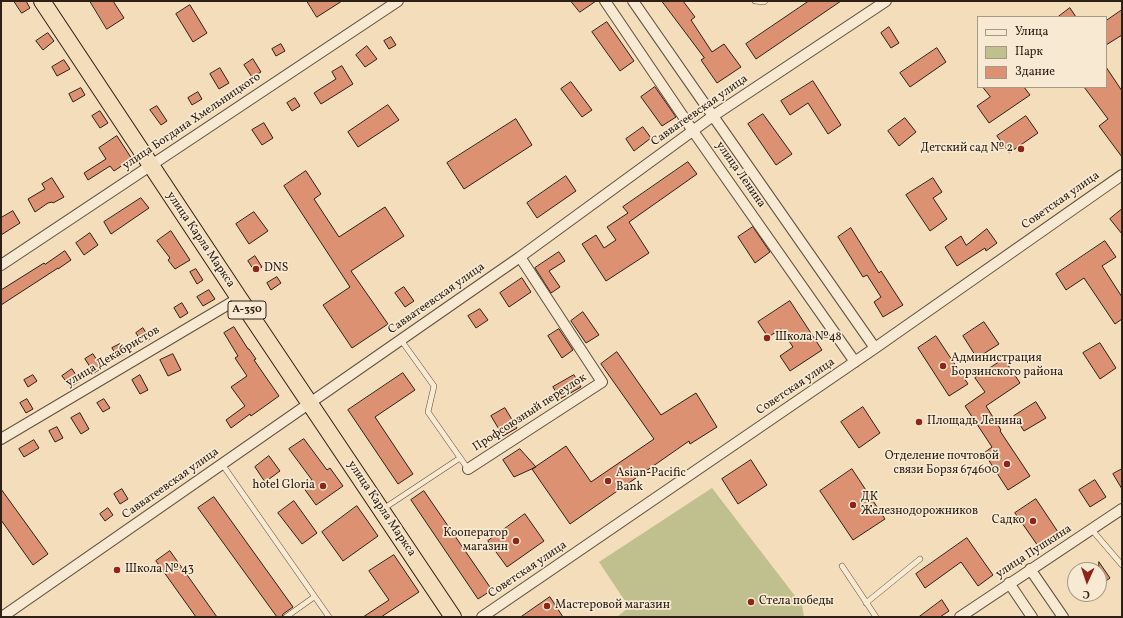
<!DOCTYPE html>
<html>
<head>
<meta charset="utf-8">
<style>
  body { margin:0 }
  #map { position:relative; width:1123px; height:618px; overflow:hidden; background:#f3ddba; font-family:Vollkorn,serif }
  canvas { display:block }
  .frame { position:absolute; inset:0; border:2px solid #2e2015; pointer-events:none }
  .legend { position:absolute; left:977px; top:16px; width:130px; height:72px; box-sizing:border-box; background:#f7e9d2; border:1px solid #a79986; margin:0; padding:5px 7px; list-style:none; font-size:12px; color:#2e2015 }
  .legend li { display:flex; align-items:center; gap:8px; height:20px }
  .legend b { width:20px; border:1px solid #a79986 }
  .north { position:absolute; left:1067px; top:562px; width:40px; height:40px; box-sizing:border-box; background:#f7e9d2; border:1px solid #a79986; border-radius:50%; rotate:183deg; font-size:11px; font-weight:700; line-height:16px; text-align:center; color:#2e2015 }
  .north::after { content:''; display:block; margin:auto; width:14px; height:18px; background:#8f2418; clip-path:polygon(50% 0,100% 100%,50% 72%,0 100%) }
</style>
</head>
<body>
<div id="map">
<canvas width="1123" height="618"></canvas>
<div class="frame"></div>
<ul class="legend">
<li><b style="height:5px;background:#f7e9d2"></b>Улица</li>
<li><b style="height:11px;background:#bfc08d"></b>Парк</li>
<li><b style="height:11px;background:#dc9173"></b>Здание</li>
</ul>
<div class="north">С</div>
</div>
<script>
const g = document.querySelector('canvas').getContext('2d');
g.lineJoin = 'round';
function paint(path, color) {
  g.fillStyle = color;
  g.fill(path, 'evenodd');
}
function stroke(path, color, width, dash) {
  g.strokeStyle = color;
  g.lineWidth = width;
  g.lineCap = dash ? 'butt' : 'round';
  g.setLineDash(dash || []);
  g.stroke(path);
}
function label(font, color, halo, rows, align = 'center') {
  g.font = font + ' Vollkorn,serif';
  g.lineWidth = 3.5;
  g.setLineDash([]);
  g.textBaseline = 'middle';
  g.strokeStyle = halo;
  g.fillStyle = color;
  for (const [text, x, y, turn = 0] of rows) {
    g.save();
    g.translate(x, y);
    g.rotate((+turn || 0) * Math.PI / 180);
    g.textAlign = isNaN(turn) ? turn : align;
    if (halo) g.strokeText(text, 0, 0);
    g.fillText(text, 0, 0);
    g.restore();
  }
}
paint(new Path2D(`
  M712 488 802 605 804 617H617L629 607 599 562Z`), '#bfc08d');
const building = new Path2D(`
  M14 1H26L30 8 22 13Z
  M90 1H113L124 18 107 29Z
  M307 1H342L317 17Z
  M571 1H596L580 12Z
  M662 1H683L695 17 691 20 712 52 724 44 741 67 717 83 701 60 704 58Z
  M809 1H841L756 59 746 44Z
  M190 5 207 33 193 42 176 14Z
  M1070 8 1076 17H1058Z
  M1122 10V35L1106 45V21Z
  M607 22 634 61 620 71 592 32Z
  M889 27 899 43 891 48 881 33Z
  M48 33 54 41 43 50 36 41Z
  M391 37 396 45 389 49 384 41Z
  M281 44 285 51 276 56 272 49Z
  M367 46 377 59 365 67 356 55Z
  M937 48 946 62 910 87 900 73Z
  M253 59 261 72 252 77 244 65Z
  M64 60 70 69 57 76 52 67Z
  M342 66 353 84 321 104 314 93 336 79 332 72Z
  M1106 67 1122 91V157L1099 126 1108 119 1084 87H1106Z
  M220 68 229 83 219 89 210 74Z
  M813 81 841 125 828 134 808 103 790 115 781 101Z
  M571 82 592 110 582 117 561 89Z
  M655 87 676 117 662 126 641 97Z
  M983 87H1024L1030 95 989 123 977 106 990 97Z
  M81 88 85 95 73 102 69 94Z
  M198 92 202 99 192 105 188 98Z
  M295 98 300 106 292 111 287 103Z
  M388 105 399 120 358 147 348 132Z
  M157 106 167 121 161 125 150 110Z
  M100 111 108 123 100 128 92 116Z
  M763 114 792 154 776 165 748 124Z
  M1026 116 1038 133 1009 153 997 136Z
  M905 118 916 132 899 146 888 131Z
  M516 119 532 145 464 189 447 163Z
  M264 123 273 138 262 145 252 130Z
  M643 127 651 138 634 151 626 139Z
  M117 136 132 159 114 171 110 166 88 180 84 173 106 159 99 148Z
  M688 162 697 174 629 222 649 253 606 281 582 244 596 235 604 248 616 240 607 227 628 213 623 207Z
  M306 171 321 194 314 199 339 237 385 207 404 236 351 271 388 324 352 348 323 305 350 287 284 186Z
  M566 176 576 191 537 218 527 203Z
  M52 178 64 197 53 203 52 202 48 203 35 212 28 199 45 189 42 184Z
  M933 178 942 192 933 198 947 219 930 231 906 195Z
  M141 198 149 208 111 234 104 222Z
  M1122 209V234L1110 219Z
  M13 211 20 223 1 235V218Z
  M254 212 268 231 249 244 236 224Z
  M753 227 770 252 755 263 738 237Z
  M851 228 879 273 881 271 903 305 883 317 874 302 881 297 867 275 863 277 838 237Z
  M987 229 997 243 986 251 985 248 957 266 945 247 961 236 966 245Z
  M171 231 190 260 175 269 168 260 170 258 157 241Z
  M90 233 98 245 84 255 76 243Z
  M1105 241 1116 257 1102 266 1122 297V319L1115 324 1084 278 1066 290 1056 274Z
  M65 251 71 260 58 269V268L1 305V290L44 263 45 264Z
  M559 252 565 261 549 271 560 287 551 293 535 268Z
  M255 256 262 267 255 272 248 261Z
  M196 269 203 280 197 284 190 272Z
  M277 277 281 283 271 290 267 283Z
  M522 278 531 292 509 307 500 293Z
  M404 287 414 301 405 307 395 293Z
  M209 290 215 299 203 306 197 297Z
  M790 301 822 350 790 371 780 356 793 347 781 329 768 337 758 322Z
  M182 303 188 313 180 318 174 308Z
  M480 309 488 320 476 328 468 316Z
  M583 312 599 335 586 343 571 321Z
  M984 322 999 344 977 358 963 336Z
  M234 327 248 349H249L256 359 254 360 279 396 251 416 250 414 231 428 226 420 245 406 231 387 247 376 235 358 238 356 224 333Z
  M143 328 150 339 142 343 136 333Z
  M559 329 573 350 562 358 548 336Z
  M936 336 968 384 949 396 918 348Z
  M1100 343 1116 368 1100 379 1083 353Z
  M120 344 126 353 118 358 112 348Z
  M617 352 661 415 696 393 717 427 690 444 689 441 570 524 532 469 566 446 591 482 654 439 601 364Z
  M93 354 102 368 94 373 85 359Z
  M173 354 181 370 168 376 160 360Z
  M1004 359 1020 383 986 406 1001 430 1000 431 1030 476 1008 490 984 453 992 447 965 406 985 392 975 378Z
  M72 369 80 381 70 387 62 376Z
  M403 373 415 390 375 417 413 474 398 484 348 410Z
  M33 375 37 381 28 387 24 380Z
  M140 375 148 390 140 394 132 380Z
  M574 375 581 387 560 399 553 387Z
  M27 399 33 409 26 413 20 403Z
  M104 399 110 408 103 412 97 403Z
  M1036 402 1046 418 1024 431 1014 416Z
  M863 407 880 433 859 448 841 422Z
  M505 408 517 428 503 436 491 416Z
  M80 413 89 429 81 434 71 418Z
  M57 427 63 438 55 442 49 431Z
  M304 439 327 470 330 468 343 486 316 505 303 487 312 480 289 449Z
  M34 440 39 448 24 457 19 449Z
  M520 449 536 467 514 477 503 460Z
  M269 456 280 471 265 482 255 467Z
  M751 460 767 485 738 504 722 479Z
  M852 469 885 519 853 540 820 491Z
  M1122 469V489L1113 474Z
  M1095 480 1106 497 1090 507 1079 490Z
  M1 489 48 554 33 565 1 520Z
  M122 489 128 499 120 504 114 494Z
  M424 491 492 590 478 599 411 500Z
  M214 497 293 607 283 614 282 617H277L198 508Z
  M1036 499 1058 532 1038 546 1015 513Z
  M294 501 317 533 302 544 278 513Z
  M357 506 378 536 343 561 322 532Z
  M108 508 113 515 105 521 100 514Z
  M525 514 544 541 507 567 488 541Z
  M967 538 993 575 978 586 961 562 925 588 916 574Z
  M170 551 217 617H196L156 561Z
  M394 555 419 592 381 617H363L389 600 369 571Z
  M1099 562 1110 578 1099 586Z
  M550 597 563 617H521Z
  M942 600 949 611 940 617H919Z`);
paint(building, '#dc9173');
stroke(building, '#2e2015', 1);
const service = new Path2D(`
  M755 1 764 2 765 1
  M401 340 434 386 428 412 468 469
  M222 464 329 617
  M383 509 460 458
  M1092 530 1122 565
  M842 566 876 617
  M866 603 920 559
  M286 617 314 597`);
const minor = new Path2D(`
  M605 1 693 131 855 362
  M633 1 713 116 875 348
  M1 265 398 1
  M1 439 239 298
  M468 469 602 382 520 257
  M1030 569 1063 617
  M1009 583 1032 617
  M2 617 520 257 713 116 886 1
  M482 617 875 348 1122 175
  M960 617 1122 509`);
const trunk = new Path2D(`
  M42 1 239 298 453 617`);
stroke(service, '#5f4f3e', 6);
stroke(minor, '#5f4f3e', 12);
stroke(trunk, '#2e2015', 18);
stroke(service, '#f7e9d2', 5);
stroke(minor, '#f7e9d2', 10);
stroke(trunk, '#f3ddba', 16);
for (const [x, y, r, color] of [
  [1021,149,4,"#8f2418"],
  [256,269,4,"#8f2418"],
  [767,338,4,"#8f2418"],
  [943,366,4,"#8f2418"],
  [919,422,4,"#8f2418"],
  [1007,464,4,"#8f2418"],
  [608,481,4,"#8f2418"],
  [323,486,4,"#8f2418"],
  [853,505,4,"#8f2418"],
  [1033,521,4,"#8f2418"],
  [516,541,4,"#8f2418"],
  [117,570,4,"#8f2418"],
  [751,602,4,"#8f2418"],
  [547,606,4,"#8f2418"]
]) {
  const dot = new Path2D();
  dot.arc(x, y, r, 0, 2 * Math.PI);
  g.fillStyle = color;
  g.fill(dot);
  stroke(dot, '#f7e9d2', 1.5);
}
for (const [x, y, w] of [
  [247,310,38]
]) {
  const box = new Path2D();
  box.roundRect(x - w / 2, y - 9, w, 18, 3);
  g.fillStyle = '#f7e9d2';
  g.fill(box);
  stroke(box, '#2e2015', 1);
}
label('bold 11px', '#2e2015', null, [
  ["А-350",247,310]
]);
label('12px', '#2e2015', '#f7e9d2', [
  ["Савватеевская улица",700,111,-35],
  ["улица Богдана Хмельницкого",192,122,-34],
  ["улица Ленина",740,175,55],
  ["Советская улица",1061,201,-35],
  ["улица Карла Маркса",200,240,56],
  ["Савватеевская улица",437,299,-35],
  ["улица Декабристов",113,357,-31],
  ["Советская улица",796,387,-34],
  ["Профсоюзный переулок",530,413,-33],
  ["Савватеевская улица",171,484,-35],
  ["улица Карла Маркса",381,509,56],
  ["улица Пушкина",1034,552,-33],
  ["Советская улица",528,570,-34]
]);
label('12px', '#2e2015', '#f7e9d2', [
  ["Детский сад № 2",1013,149,"right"],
  ["DNS",264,269],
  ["Школа №48",775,338],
  ["Администрация",951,359],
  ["Борзинского района",951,373],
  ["Площадь Ленина",927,422],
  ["Отделение почтовой",999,457,"right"],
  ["связи Борзя 674600",999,471,"right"],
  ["Asian-Pacific",616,474],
  ["Bank",616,488],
  ["hotel Gloria",315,486,"right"],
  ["ДК",861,498],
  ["Железнодорожников",861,512],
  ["Садко",1025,521,"right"],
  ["Кооператор",508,534,"right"],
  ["магазин",508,548,"right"],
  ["Школа № 43",125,570],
  ["Стела победы",759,602],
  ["Мастеровой магазин",555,606]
], 'left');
</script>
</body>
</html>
